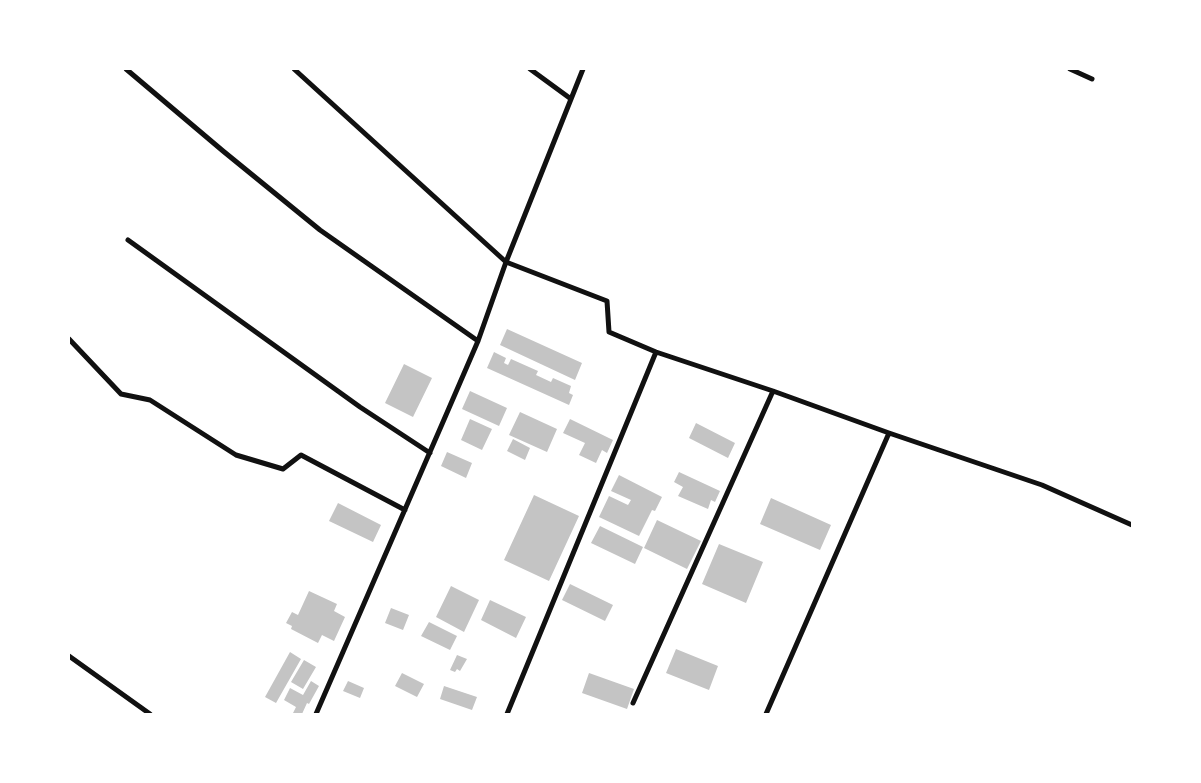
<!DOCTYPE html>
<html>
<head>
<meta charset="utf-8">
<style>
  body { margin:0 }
  #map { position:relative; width:1201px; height:783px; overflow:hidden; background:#fff; font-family:Signika,sans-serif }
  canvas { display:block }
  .frame { position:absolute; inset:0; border:70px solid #fff; pointer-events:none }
</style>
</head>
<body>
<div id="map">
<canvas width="1201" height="783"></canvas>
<div class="frame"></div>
</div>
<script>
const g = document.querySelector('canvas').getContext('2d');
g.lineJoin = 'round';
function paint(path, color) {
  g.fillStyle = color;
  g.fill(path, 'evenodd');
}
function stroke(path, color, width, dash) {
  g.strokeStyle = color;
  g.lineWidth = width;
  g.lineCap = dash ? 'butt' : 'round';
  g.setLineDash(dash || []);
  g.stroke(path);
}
paint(new Path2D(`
  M507 329 582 363 575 380 500 345Z
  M494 352 506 358 504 363 508 365 511 359 538 371 536 375 551 382 553 378 571 386 569 393 573 395 569 405 487 368Z
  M404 364 432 378 413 417 385 403Z
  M470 391 507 408 499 426 462 409Z
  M520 412 557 429 547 452 509 435Z
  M470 419 492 429 482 450 461 440Z
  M570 419 613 440 607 453 602 450 596 463 579 455 585 443 563 433Z
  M696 423 735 443 728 458 689 438Z
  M513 439 530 448 525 460 507 451Z
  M447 452 472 463 466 478 441 466Z
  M679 472 720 491 715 502 711 500 708 509 678 496 683 487 674 482Z
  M619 475 662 497 655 511 652 510 639 536 599 517 609 496 628 505 631 500 611 491Z
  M534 495 579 516 549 581 504 560Z
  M771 498 831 525 820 550 760 524Z
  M338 503 381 525 373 542 329 521Z
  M657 520 701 541 687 569 644 548Z
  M600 526 643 547 635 564 591 543Z
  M719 544 763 562 746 603 702 584Z
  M570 584 613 605 605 621 562 600Z
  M451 586 479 600 464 632 436 617Z
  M309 591 337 604 334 611 345 617 334 641 322 635 318 643 291 629 292 626 286 623 292 612 298 615Z
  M490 600 526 617 516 638 481 620Z
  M391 608 409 615 403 630 385 623Z
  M429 622 457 636 450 650 421 636Z
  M676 649 718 666 709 690 666 673Z
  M290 652 301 659 276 703 265 697Z
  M457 655 467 659 460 671 457 669 455 672 450 670Z
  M304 660 316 667 303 689 291 682Z
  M402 673 424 684 417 697 395 686Z
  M589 673 634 689 627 709 582 693Z
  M311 681 319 686 309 704 307 703 302 714H296L293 713 296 707 284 700 290 688 303 695Z
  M348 681 364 688 360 698 343 691Z
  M444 686 477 697 472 710 440 699Z`), '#c4c4c4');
stroke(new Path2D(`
  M126 69 223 151 320 230 478 341
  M294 69 506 262 607 301 609 332 656 352 773 391 889 433 1042 485 1132 525
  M530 69 571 99
  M1070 69 1092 79
  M128 240 360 407 430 453
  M69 339 121 394 150 400 236 455 283 469 301 455 405 510
  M69 656 150 714
  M633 703 773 391
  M316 714 446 415 478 341 506 262 583 69
  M507 714 656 352
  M766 714 889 433`), '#111', 5);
</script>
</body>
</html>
